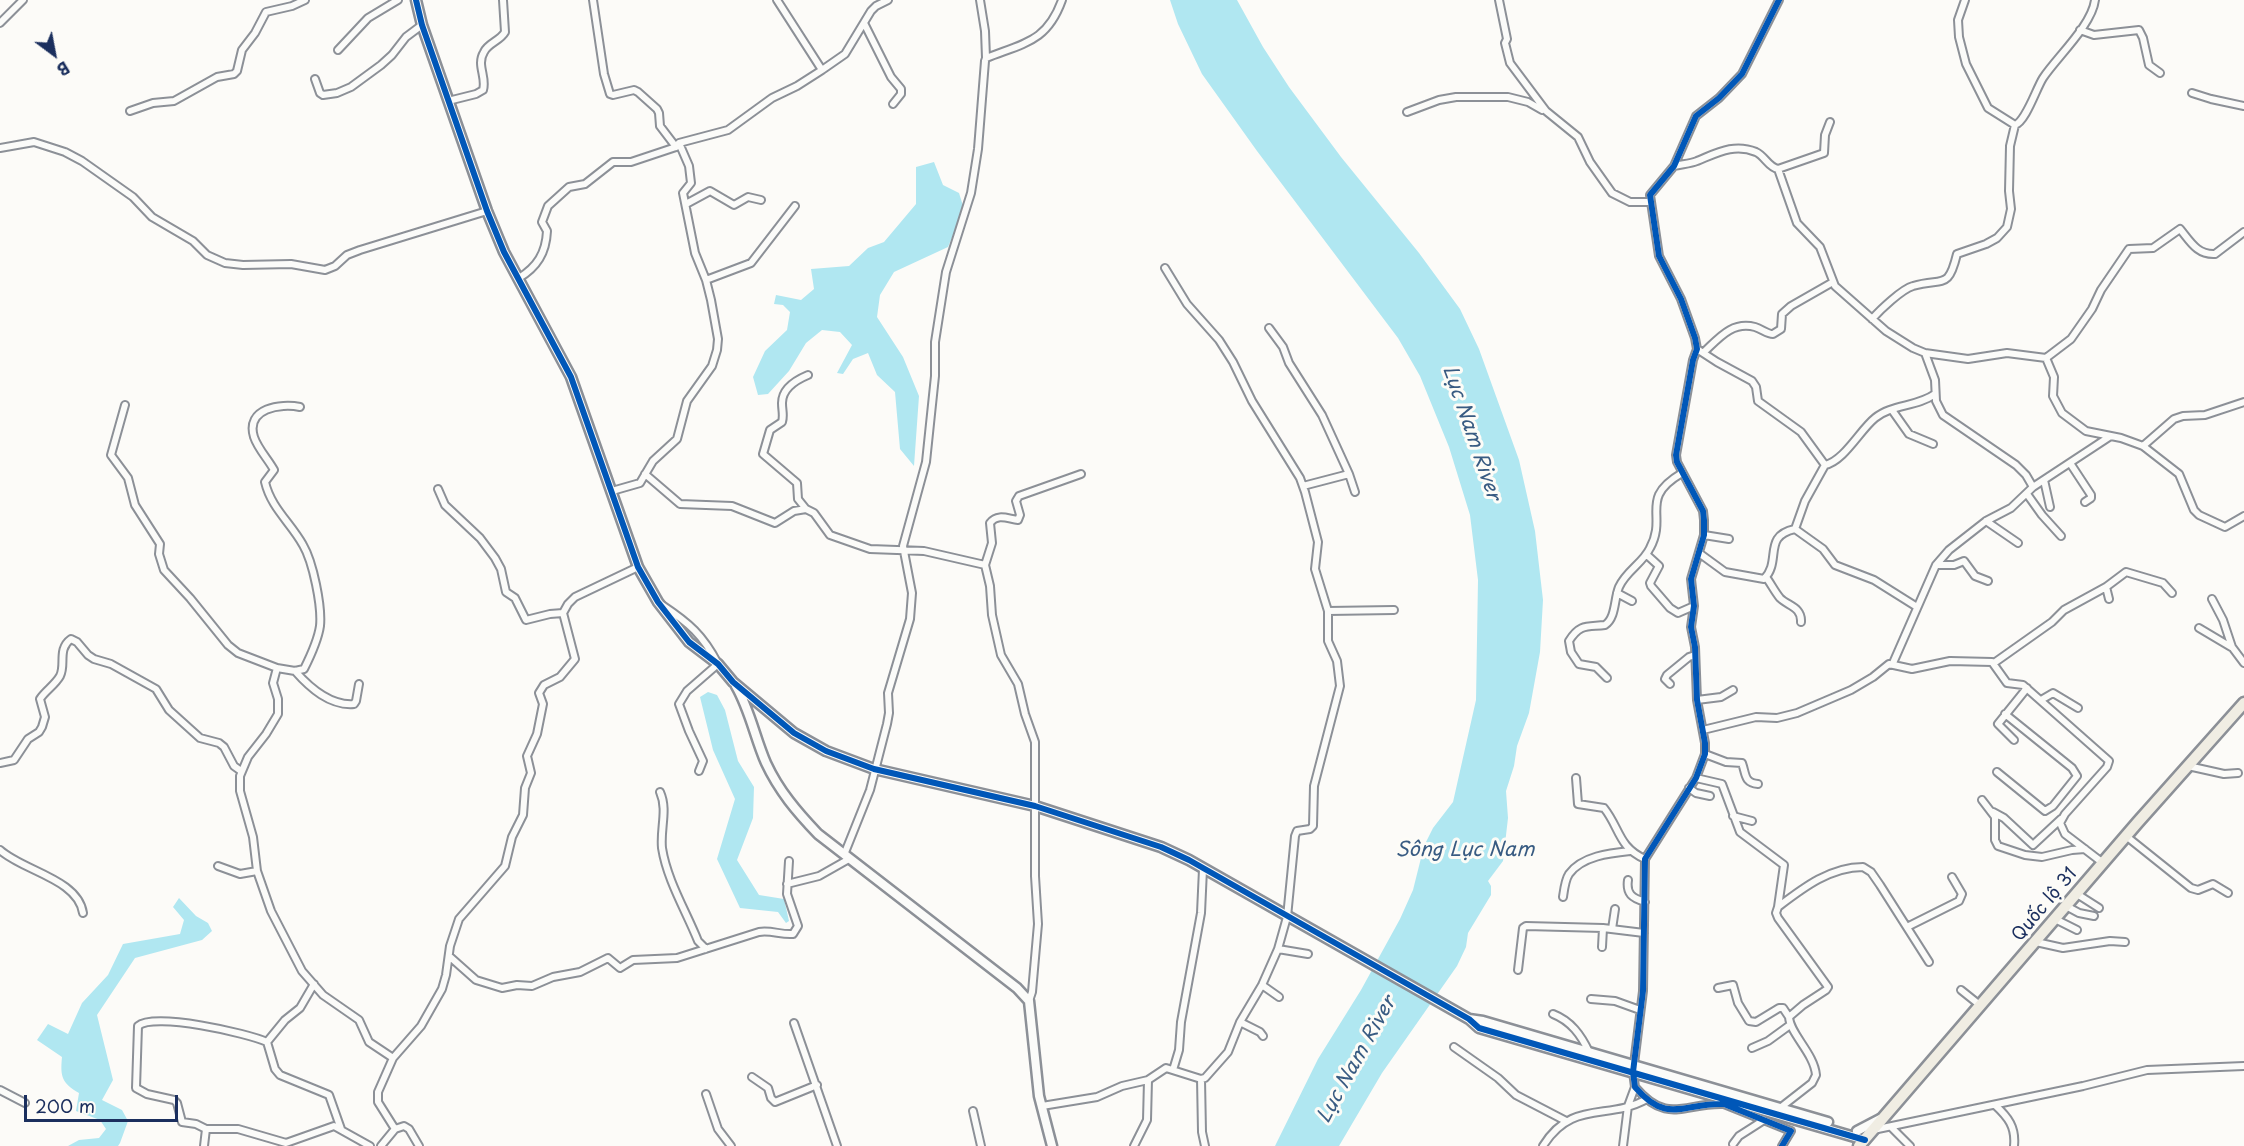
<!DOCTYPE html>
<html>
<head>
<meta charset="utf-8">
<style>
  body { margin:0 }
  #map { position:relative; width:2244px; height:1146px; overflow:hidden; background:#fcfbf8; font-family:"Playpen Sans",sans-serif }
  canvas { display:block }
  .north { position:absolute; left:24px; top:24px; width:60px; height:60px; -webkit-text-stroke:4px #fdfcf7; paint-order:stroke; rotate:148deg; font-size:16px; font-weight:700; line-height:24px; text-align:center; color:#1b2f5e }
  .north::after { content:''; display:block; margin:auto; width:21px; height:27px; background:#1b2f5e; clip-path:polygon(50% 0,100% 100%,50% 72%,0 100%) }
  .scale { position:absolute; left:24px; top:1095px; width:154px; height:27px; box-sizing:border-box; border:3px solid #1b2f5e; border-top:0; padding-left:8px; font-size:18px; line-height:21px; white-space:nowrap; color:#1b2f5e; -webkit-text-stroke:4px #fdfcf7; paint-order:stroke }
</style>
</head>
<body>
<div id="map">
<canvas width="2244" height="1146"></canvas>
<div class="north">B</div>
<div class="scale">200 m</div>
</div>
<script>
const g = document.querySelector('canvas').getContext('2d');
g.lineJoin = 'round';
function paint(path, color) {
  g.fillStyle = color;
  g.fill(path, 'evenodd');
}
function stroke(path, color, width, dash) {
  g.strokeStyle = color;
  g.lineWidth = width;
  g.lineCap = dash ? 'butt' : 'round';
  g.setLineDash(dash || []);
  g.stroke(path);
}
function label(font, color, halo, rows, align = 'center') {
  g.font = font + ' "Playpen Sans",sans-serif';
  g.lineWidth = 6;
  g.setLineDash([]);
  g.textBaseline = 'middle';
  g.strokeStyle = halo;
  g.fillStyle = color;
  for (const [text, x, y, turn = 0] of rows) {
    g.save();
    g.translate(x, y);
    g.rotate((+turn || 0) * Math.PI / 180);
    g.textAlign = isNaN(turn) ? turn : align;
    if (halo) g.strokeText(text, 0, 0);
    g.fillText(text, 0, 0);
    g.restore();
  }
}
paint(new Path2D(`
  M1170 0H1237L1263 47 1289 87 1341 157 1419 253 1460 309 1479 349 1519 460 1535 531 1543 600 1540 652 1529 713 1517 746 1514 766 1506 791 1508 818 1503 861 1488 881 1491 886V895L1468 933 1466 947 1457 966 1382 1073 1339 1146H1275L1318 1059 1361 990 1400 919 1413 890 1424 846 1433 828 1453 802 1476 700 1478 580 1470 515 1449 447 1420 376 1398 338 1257 151 1202 74 1178 24Z
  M934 162 943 185 959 193 964 209 948 247 894 272 880 295 877 317 903 357 919 396 914 466 900 449 895 392 877 375 868 353 853 359 843 374 837 373 852 345 840 332 822 330 806 343 789 371 768 394 758 395 753 377 765 351 787 330 790 312 783 305 774 304 776 295 801 300 814 289 811 269 849 266 868 248 884 242 916 204V167Z
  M708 692 717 695 725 710 738 761 754 787 753 818 737 860 759 895 784 899 789 921 786 923 778 912 740 908 717 859 735 799 713 750 700 697Z
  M179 898 196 916 208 923 212 931 202 940 135 958 97 1015 113 1080 102 1100 122 1110 128 1121 120 1143 118 1146H68L79 1140 99 1138 106 1129 100 1120 76 1111 79 1093C62 1083 60 1077 62 1057L37 1040 48 1024 68 1034 82 1003 108 975 123 944 180 934 184 920 173 907Z`), '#b0e7f1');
const street = new Path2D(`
  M593 0 604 74 610 94 613 95 634 90 638 92 657 109 659 113 660 126 676 147
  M777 0 822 70
  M980 0 985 31 986 58
  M1499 0 1507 39 1505 43 1510 63 1546 111 1578 137 1590 162 1612 193 1630 202H1650
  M1779 0 1742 74 1719 98 1696 116 1674 166 1650 195 1659 256 1681 299 1695 338 1697 349 1693 360 1676 455 1677 462 1703 511 1704 520V535L1691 579 1694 606 1691 627 1695 647 1697 700 1705 743V754L1696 778 1645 859 1643 991 1633 1072 1635 1087C1668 1126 1685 1102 1724 1104L1791 1131 1782 1146
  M1965 0 1958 20 1959 37 1966 64 1988 108 2015 125C2026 121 2036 89 2043 78 2057 57 2092 25 2095 0
  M0 23 23 0
  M864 23 891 77 901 89V94L893 104
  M2080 30 2094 35 2139 30 2143 38 2149 65 2160 73
  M338 50 368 18 398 0
  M315 79 320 93 323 95 337 93 351 87 381 65 392 55 406 37 422 25
  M2192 93 2211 99 2244 106
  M448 101 476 94 483 90C487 77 476 65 484 52 488 43 500 41 505 32L503 0
  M130 111 153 103 174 101 217 77 234 74 237 71 242 50 255 33 266 12 292 6 305 0
  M1407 112 1439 100 1456 97H1508L1528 102 1542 110
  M0 148 34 142 65 152 82 161 133 197 152 217 193 241 207 255 225 263 243 265 291 264 325 270 335 266 347 255 360 250 487 211
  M1674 166C1681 164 1690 164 1697 161 1717 153 1734 143 1756 152 1765 156 1768 167 1778 169L1824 153 1825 135 1830 122
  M1778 169 1797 223 1820 247 1835 286 1886 331 1913 348 1925 353 1968 359 2007 353 2046 358 2054 377 2053 396 2062 413 2086 431 2121 438 2143 446 2179 474 2194 510 2199 515 2225 527 2244 516
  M686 204 710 191 734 205 748 197 761 200
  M519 278C537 267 546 253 547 231L542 222 548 206 569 187 585 184 613 162H631L676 147 679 143 728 130 772 98 797 86 822 70 845 54 871 11 876 6 888 0
  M706 280 751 263 795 206
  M1872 319C1880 310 1902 289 1913 286 1943 277 1948 291 1957 254L1986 244 1997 238 2007 227 2011 209 2009 191 2010 146 2015 125
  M1269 328 1283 347 1289 363 1322 415 1349 474 1355 492
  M1697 349 1717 362 1752 381 1756 387 1758 401 1801 432 1825 465C1844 461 1860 430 1875 418 1892 404 1917 407 1935 394
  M1704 352C1719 338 1732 321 1755 327 1762 329 1767 334 1773 334L1781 329 1782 314 1791 306 1833 282
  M1925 353 1935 380 1936 401 1943 415 2016 465 2026 475 2033 487
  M2046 358 2071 339 2092 309 2101 290 2129 249 2153 248 2180 229C2190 241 2197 255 2215 254L2244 232
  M125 405 111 455 128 478 135 505 160 544 159 554 164 570 190 598 228 645 238 653 277 668 295 671 304 669C310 657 318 640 320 626 322 606 313 562 303 545 291 523 271 508 265 482L274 470C268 459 258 449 254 437 245 408 281 403 300 407
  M1892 410 1909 434 1933 444
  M2143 446 2174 419 2183 416 2205 415 2244 402
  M2070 463 2091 495V498L2085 502
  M645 474 680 504 732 506 775 523 794 511 806 509 814 513 830 535 870 549 924 551 985 565
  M2044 480 2050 507
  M1303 486 1349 474
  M438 489 445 505 480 538 495 558 501 569 506 592 515 598 526 620 550 614 563 613 568 604 575 597 638 567
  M612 491 640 483 653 461 677 439 687 401 712 366 717 350 718 339 711 300 706 280 695 253 683 193 691 183 689 166 679 143
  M2027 494 2042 515 2061 536
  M806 509 798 499 797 483 763 454 770 430 782 422C784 415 782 411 782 403 782 389 796 380 808 375
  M1986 521 2018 543
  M1795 529 1823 549 1835 565 1874 580 1917 607
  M1704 535 1729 539
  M1699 553 1725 572 1764 579C1782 561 1762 536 1795 529L1805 501 1825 465
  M1647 555 1659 566 1650 583 1651 586 1670 608 1678 613 1694 606
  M1936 565H1954L1964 561 1975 576 1988 581
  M1766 577C1771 584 1775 592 1780 598 1788 606 1802 607 1801 622
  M2106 587 2109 599
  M1617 593 1632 601
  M2212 599 2223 620 2232 647 2244 663
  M662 605C689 623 703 635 718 664L687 691 679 704 689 731 703 761 699 771
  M1328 611 1394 610
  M2199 628 2231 647
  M1893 663 1936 565 1949 550 1986 521 2011 508 2033 487 2109 437
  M1994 663 2052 622 2064 610 2106 587 2126 572 2163 583 2172 593
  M277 668 273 683 278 699V714L266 734 248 757 240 776V791L253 837 257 871 271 911 302 971 323 995 359 1020 369 1042 393 1058
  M295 671C310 688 330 706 354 704L356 701 359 684
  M1607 678 1596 667 1579 664 1571 652 1569 641C1580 623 1588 627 1605 625 1616 618 1614 599 1619 587 1626 571 1643 563 1650 548 1668 515 1638 499 1682 473
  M1670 684 1665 679 1667 675 1689 657 1695 655
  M1697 700 1721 697 1733 690
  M2041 700 2053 693 2078 708
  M1703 730 1756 717 1777 718 1797 713 1851 690 1873 677 1889 664 1912 669 1950 661 1992 662 2007 683 2023 685 2109 761 2107 767 2065 814 2060 823 2065 834 2103 863
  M2014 740 1998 724 2027 688
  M1705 754 1726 762 1742 763C1746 774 1744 783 1758 784
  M0 763 14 760 28 739 39 732 42 727 45 717 40 699C45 691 55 685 60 676 66 665 57 649 71 639L77 642 88 655 94 659 111 664 156 689 169 710 200 738 219 743 224 747 234 766 241 771
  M2188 766 2224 774 2238 773
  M1997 772 2045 811 2053 806 2077 776 2072 768 2005 714
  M1576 778 1578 804 1604 808C1620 828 1618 847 1645 859
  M1696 778 1722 784 1740 832 1784 865 1778 907
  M1689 788 1696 793 1710 796
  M660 792C668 810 660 828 662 848 667 880 686 911 698 941L706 949
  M1982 800 1995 817V840L1998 846 2025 855 2042 857 2072 850 2085 849
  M1993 812 2004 818 2033 845 2061 819
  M1733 816 1752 821
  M2126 836 2191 888 2198 890 2213 884 2228 893
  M0 850C23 871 78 879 83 913
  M844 855 870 790 887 724 889 713 888 693 910 619 912 593 903 546 926 462 935 376V342L946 272 971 193 978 149 985 61 986 58C1024 43 1047 42 1062 0
  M218 866 240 874 257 871
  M1628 880C1626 894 1632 898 1645 902
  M787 884 819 876 849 859
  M2077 894 2099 908
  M1563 897C1564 890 1565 880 1569 874 1582 856 1610 853 1630 851
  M2066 906 2079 913 2094 916
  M2055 919 2077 930
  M1907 927 1959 901 1962 894 1952 877
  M1612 929 1615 909
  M2036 942 2063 948 2110 941 2125 942
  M1602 947 1603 928
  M1278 949 1308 954
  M449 956 476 980 502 988 517 985 532 986 553 977 580 972 608 958 620 968 633 960 677 958 759 932C771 930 781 935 793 934L798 926 787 894 789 861
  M1518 970 1523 928 1526 926 1603 928 1644 933
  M314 984 300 1008 285 1020 267 1042 275 1069 280 1075 329 1095 341 1129
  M1262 985 1279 997
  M1718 988 1733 985 1738 1003 1749 1021 1756 1022 1779 1008H1783L1789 1017
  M1961 990 1981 1006
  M1591 999 1615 1001 1640 1010
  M1029 1001 1032 992 1038 924 1035 876V742L1025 714 1018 684 1001 655 992 615 990 586 985 565 992 543 990 523C998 513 1008 519 1018 520L1020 515 1016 501 1019 496 1081 474
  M1553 1014C1571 1021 1581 1035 1589 1052
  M1240 1022 1260 1032 1263 1036
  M794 1023 837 1146
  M267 1042C247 1033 154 1012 138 1026L136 1088 147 1094 174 1100 177 1103 182 1122 196 1124 206 1129H238L286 1143 334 1126 370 1146
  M1454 1047 1498 1078 1516 1095 1566 1121
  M1752 1048 1768 1041 1790 1025
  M1173 1070 1179 1050 1181 1022 1201 913 1203 869
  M752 1077 768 1088 771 1098 775 1102 817 1085
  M1201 1079 1202 1132 1205 1146
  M0 1090 25 1103
  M706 1094 718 1129 731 1146
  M1995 1105C2008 1117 2016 1127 2014 1146
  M1042 1106 1097 1097 1122 1086 1148 1080 1166 1068 1201 1079 1205 1078 1228 1052 1240 1022 1262 985 1278 949 1287 917 1295 836 1297 831 1310 829 1313 826 1314 786 1340 686 1337 661 1328 641V611L1315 569 1318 542 1305 492 1300 478 1252 401 1233 362 1219 340 1187 304 1165 268
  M1780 1108 1812 1083 1816 1075C1814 1053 1790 1034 1789 1017L1803 1005 1826 990 1828 987 1778 918 1776 913 1778 907C1803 888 1830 867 1863 867L1871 872 1880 885 1929 962
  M973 1111 981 1146
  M1891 1127 1910 1146
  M395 1129 378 1102V1092L393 1058 421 1026 442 989 446 975 450 946 459 919 505 866 512 837 523 815 525 788 531 773 527 756 537 734 543 704 539 693 544 685 560 677 575 659 563 613
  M1873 1130 2083 1086 2147 1070 2244 1066
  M1733 1144 1739 1136 1764 1120
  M204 1146 206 1129
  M381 1146 395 1129 404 1126 409 1129 419 1146
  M1134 1146 1147 1120 1148 1080
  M1543 1146C1572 1099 1608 1121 1647 1099
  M1623 1146 1628 1106 1635 1087`);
const secondary = new Path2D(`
  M416 0 422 25 487 211 504 252 571 377 638 567 658 602 689 642 718 664 733 682 794 733 826 751 874 769 1035 806 1161 847 1189 860 1469 1019 1479 1028 1865 1140
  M736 686C750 710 755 738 766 763 779 791 797 812 818 834L1017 988 1029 1001 1039 1096 1052 1146
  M1469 1019 1483 1021 1828 1122
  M1857 1131 1880 1119`);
const highway = new Path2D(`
  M1859 1146 2138 822 2244 703`);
stroke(street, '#8c9097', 10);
stroke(secondary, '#8c9097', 13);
stroke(highway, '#8c9097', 15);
stroke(street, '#fbfbf9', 6);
stroke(secondary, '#fbfbf9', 8);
stroke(highway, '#f0ede3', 10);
stroke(new Path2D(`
  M416 0 422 25 487 211 504 252 571 377 638 567 658 602 689 642 718 664 733 682 794 733 826 751 874 769 1035 806 1161 847 1189 860 1469 1019 1479 1028 1865 1140
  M1779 0 1742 74 1719 98 1696 116 1674 166 1650 195 1659 256 1681 299 1695 338 1697 349 1693 360 1676 455 1677 462 1703 511 1704 520V535L1691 579 1694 606 1691 627 1695 647 1697 700 1705 743V754L1696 778 1645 859 1643 991 1633 1072 1635 1087C1668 1126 1685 1102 1724 1104L1791 1131 1782 1146`), '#0057b8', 6);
label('18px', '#1b2f5e', '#fdfcf7', [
  ["Quốc lộ 31",2045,905,-50]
]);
label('italic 20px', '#385b82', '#fdfcf7', [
  ["Lục Nam River",1471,433,71],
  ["Sông Lục Nam",1465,850],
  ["Lục Nam River",1357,1060,-61]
]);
</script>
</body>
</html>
